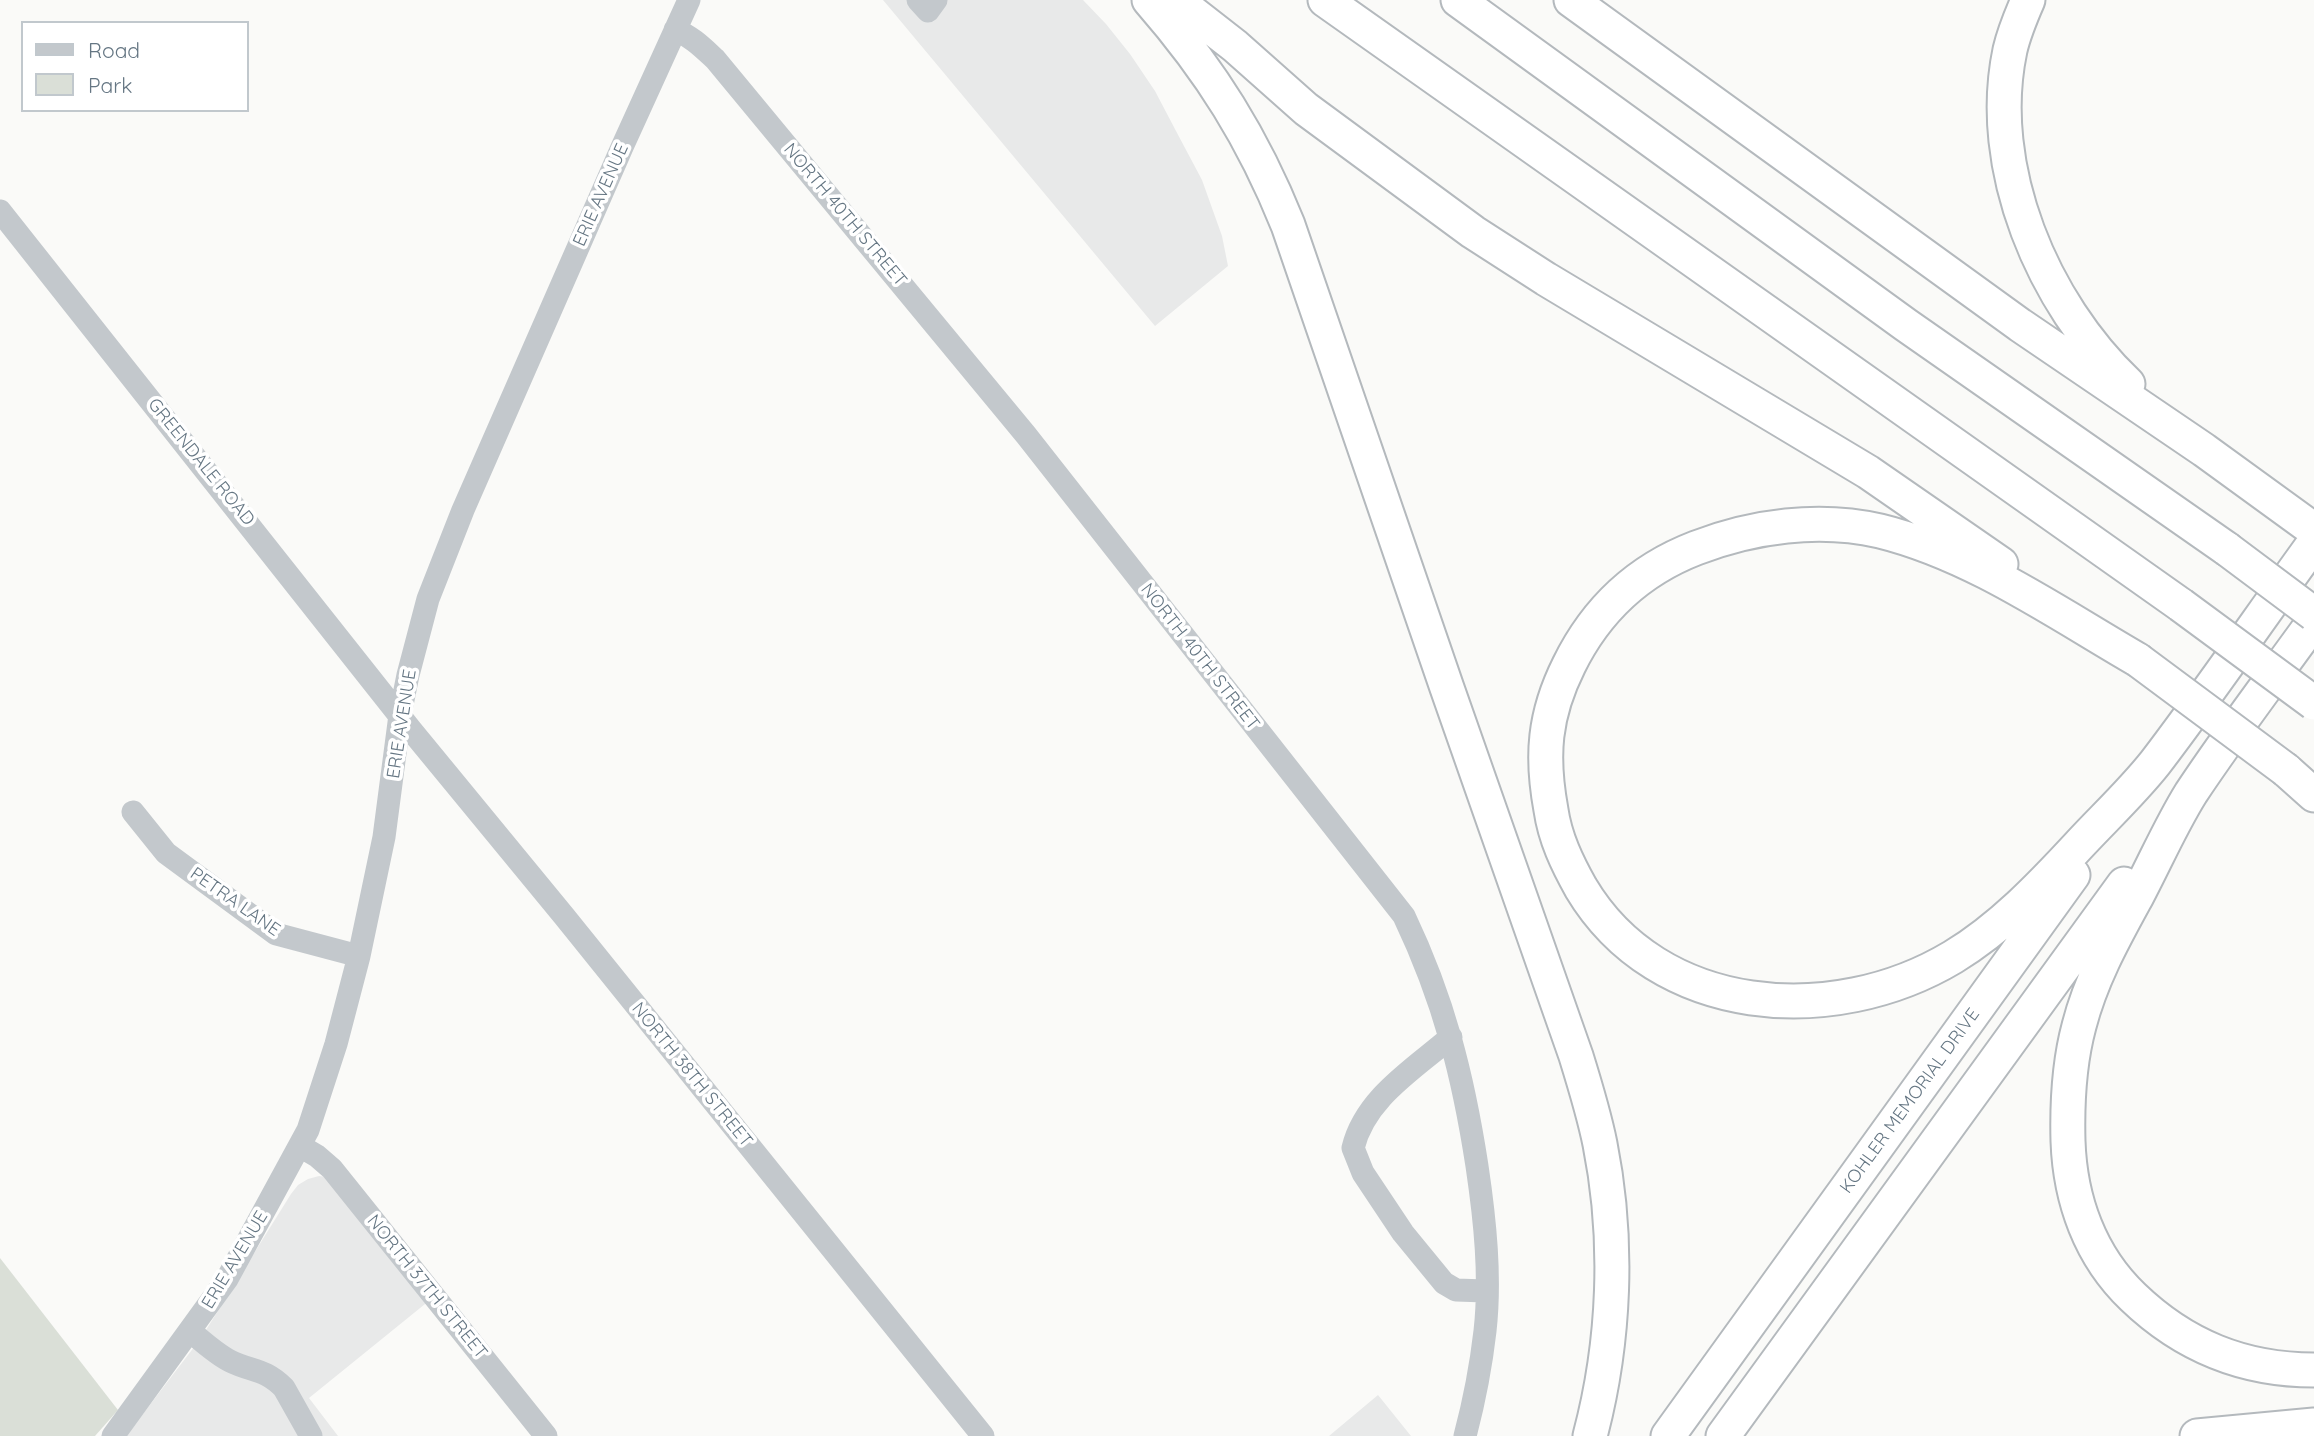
<!DOCTYPE html>
<html>
<head>
<meta charset="utf-8">
<style>
  body { margin:0 }
  #map { position:relative; width:2314px; height:1436px; overflow:hidden; background:#fafaf8; font-family:Quicksand,sans-serif }
  canvas { display:block }
  .legend { position:absolute; left:21px; top:21px; width:228px; height:91px; box-sizing:border-box; background:#fff; border:2px solid #c1c8cd; margin:0; padding:9px 12px; list-style:none; font-size:21px; color:#657683 }
  .legend li { display:flex; align-items:center; gap:14px; height:35px }
  .legend b { width:35px; border:2px solid #c1c8cd }
</style>
</head>
<body>
<div id="map">
<canvas width="2314" height="1436"></canvas>
<ul class="legend">
<li><b style="height:9px;background:#c3c8cc"></b>Road</li>
<li><b style="height:19px;background:#dadfd7"></b>Park</li>
</ul>
</div>
<script>
const g = document.querySelector('canvas').getContext('2d');
g.lineJoin = 'round';
function paint(path, color) {
  g.fillStyle = color;
  g.fill(path, 'evenodd');
}
function stroke(path, color, width, dash) {
  g.strokeStyle = color;
  g.lineWidth = width;
  g.lineCap = dash ? 'butt' : 'round';
  g.setLineDash(dash || []);
  g.stroke(path);
}
function label(font, color, halo, rows, align = 'center') {
  g.font = font + ' Quicksand,sans-serif';
  g.lineWidth = 7;
  g.setLineDash([]);
  g.textBaseline = 'middle';
  g.strokeStyle = halo;
  g.fillStyle = color;
  for (const [text, x, y, turn = 0] of rows) {
    g.save();
    g.translate(x, y);
    g.rotate((+turn || 0) * Math.PI / 180);
    g.textAlign = isNaN(turn) ? turn : align;
    if (halo) g.strokeText(text, 0, 0);
    g.fillText(text, 0, 0);
    g.restore();
  }
}
paint(new Path2D(`
  M883 0H1083L1106 24 1130 54 1155 91 1176 131 1202 180 1222 236 1228 266 1155 326Z
  M319 1176 326 1177 430 1300 309 1398 338 1436H126L201 1338 291 1194 298 1185 308 1179Z
  M1378 1395 1411 1436H1329Z`), '#e8e9e9');
paint(new Path2D(`
  M0 1258 118 1410 95 1436H0Z`), '#dadfd7');
const highway = new Path2D(`
  M1149 0C1211 71 1253 138 1288 225L1447 688 1576 1056C1585 1085 1594 1114 1600 1144 1619 1239 1615 1342 1590 1436
  M1176 0 1235 46 1306 109 1473 232 1546 279 1868 472 2001 564
  M1325 0 2181 605
  M1458 0 1906 325 2227 549
  M1571 0 2020 325 2204 450 2314 530
  M2028 0C2021 16 2014 33 2010 50 1985 168 2043 303 2128 384
  M2314 621C2273 678 2230 734 2191 793 2171 825 2155 862 2137 896 2114 938 2091 979 2079 1026 2069 1063 2067 1103 2068 1141 2070 1200 2090 1256 2133 1297 2184 1346 2243 1370 2314 1370
  M2138 660C2055 612 1973 554 1880 531 1819 517 1753 526 1696 548 1639 570 1596 610 1569 665 1544 715 1541 756 1551 810 1555 838 1567 863 1581 888 1658 1017 1833 1029 1953 957 2001 928 2041 886 2079 845 2104 818 2132 792 2155 763 2210 691 2261 616 2314 543
  M2286 770 2314 795
  M1668 1436 2073 875
  M1723 1436 2124 884
  M2197 1436 2314 1425`);
stroke(highway, '#b4b9bd', 37);
stroke(new Path2D(`
  M918 0 928 11 936 0
  M675 30C691 36 702 47 715 59L1026 435 1404 916C1444 1000 1463 1075 1477 1166 1485 1220 1491 1277 1485 1331 1481 1366 1474 1402 1465 1436
  M0 211 411 730 564 916 983 1436
  M133 812 166 853 276 934 359 956
  M1451 1037C1414 1069 1365 1098 1353 1148L1363 1173 1403 1233 1444 1283 1456 1290 1486 1291
  M300 1146 317 1156 332 1169 546 1436
  M190 1331C202 1341 216 1354 230 1361 252 1372 264 1368 284 1388L311 1436
  M113 1436 227 1279 308 1130 336 1044 359 956 384 837 400 715 408 675 428 599 463 510 623 145 689 0`), '#c3c8cc', 23);
stroke(highway, '#fff', 33);
const highwayBridge = new Path2D(`
  M2227 549 2314 614
  M2181 605 2314 703
  M2138 660 2286 770`);
stroke(highwayBridge, '#b4b9bd', 37, []);
stroke(highwayBridge, '#fff', 33);
label('18px', '#657683', '#fff', [
  ["ERIE AVENUE",601,195,-66],
  ["NORTH 40TH STREET",845,215,50],
  ["GREENDALE ROAD",201,462,51],
  ["NORTH 40TH STREET",1200,657,52],
  ["ERIE AVENUE",402,724,-81],
  ["PETRA LANE",235,902,35],
  ["NORTH 38TH STREET",692,1075,51],
  ["KOHLER MEMORIAL DRIVE",1910,1101,-54],
  ["ERIE AVENUE",235,1260,-59],
  ["NORTH 37TH STREET",427,1287,51]
]);
</script>
</body>
</html>
